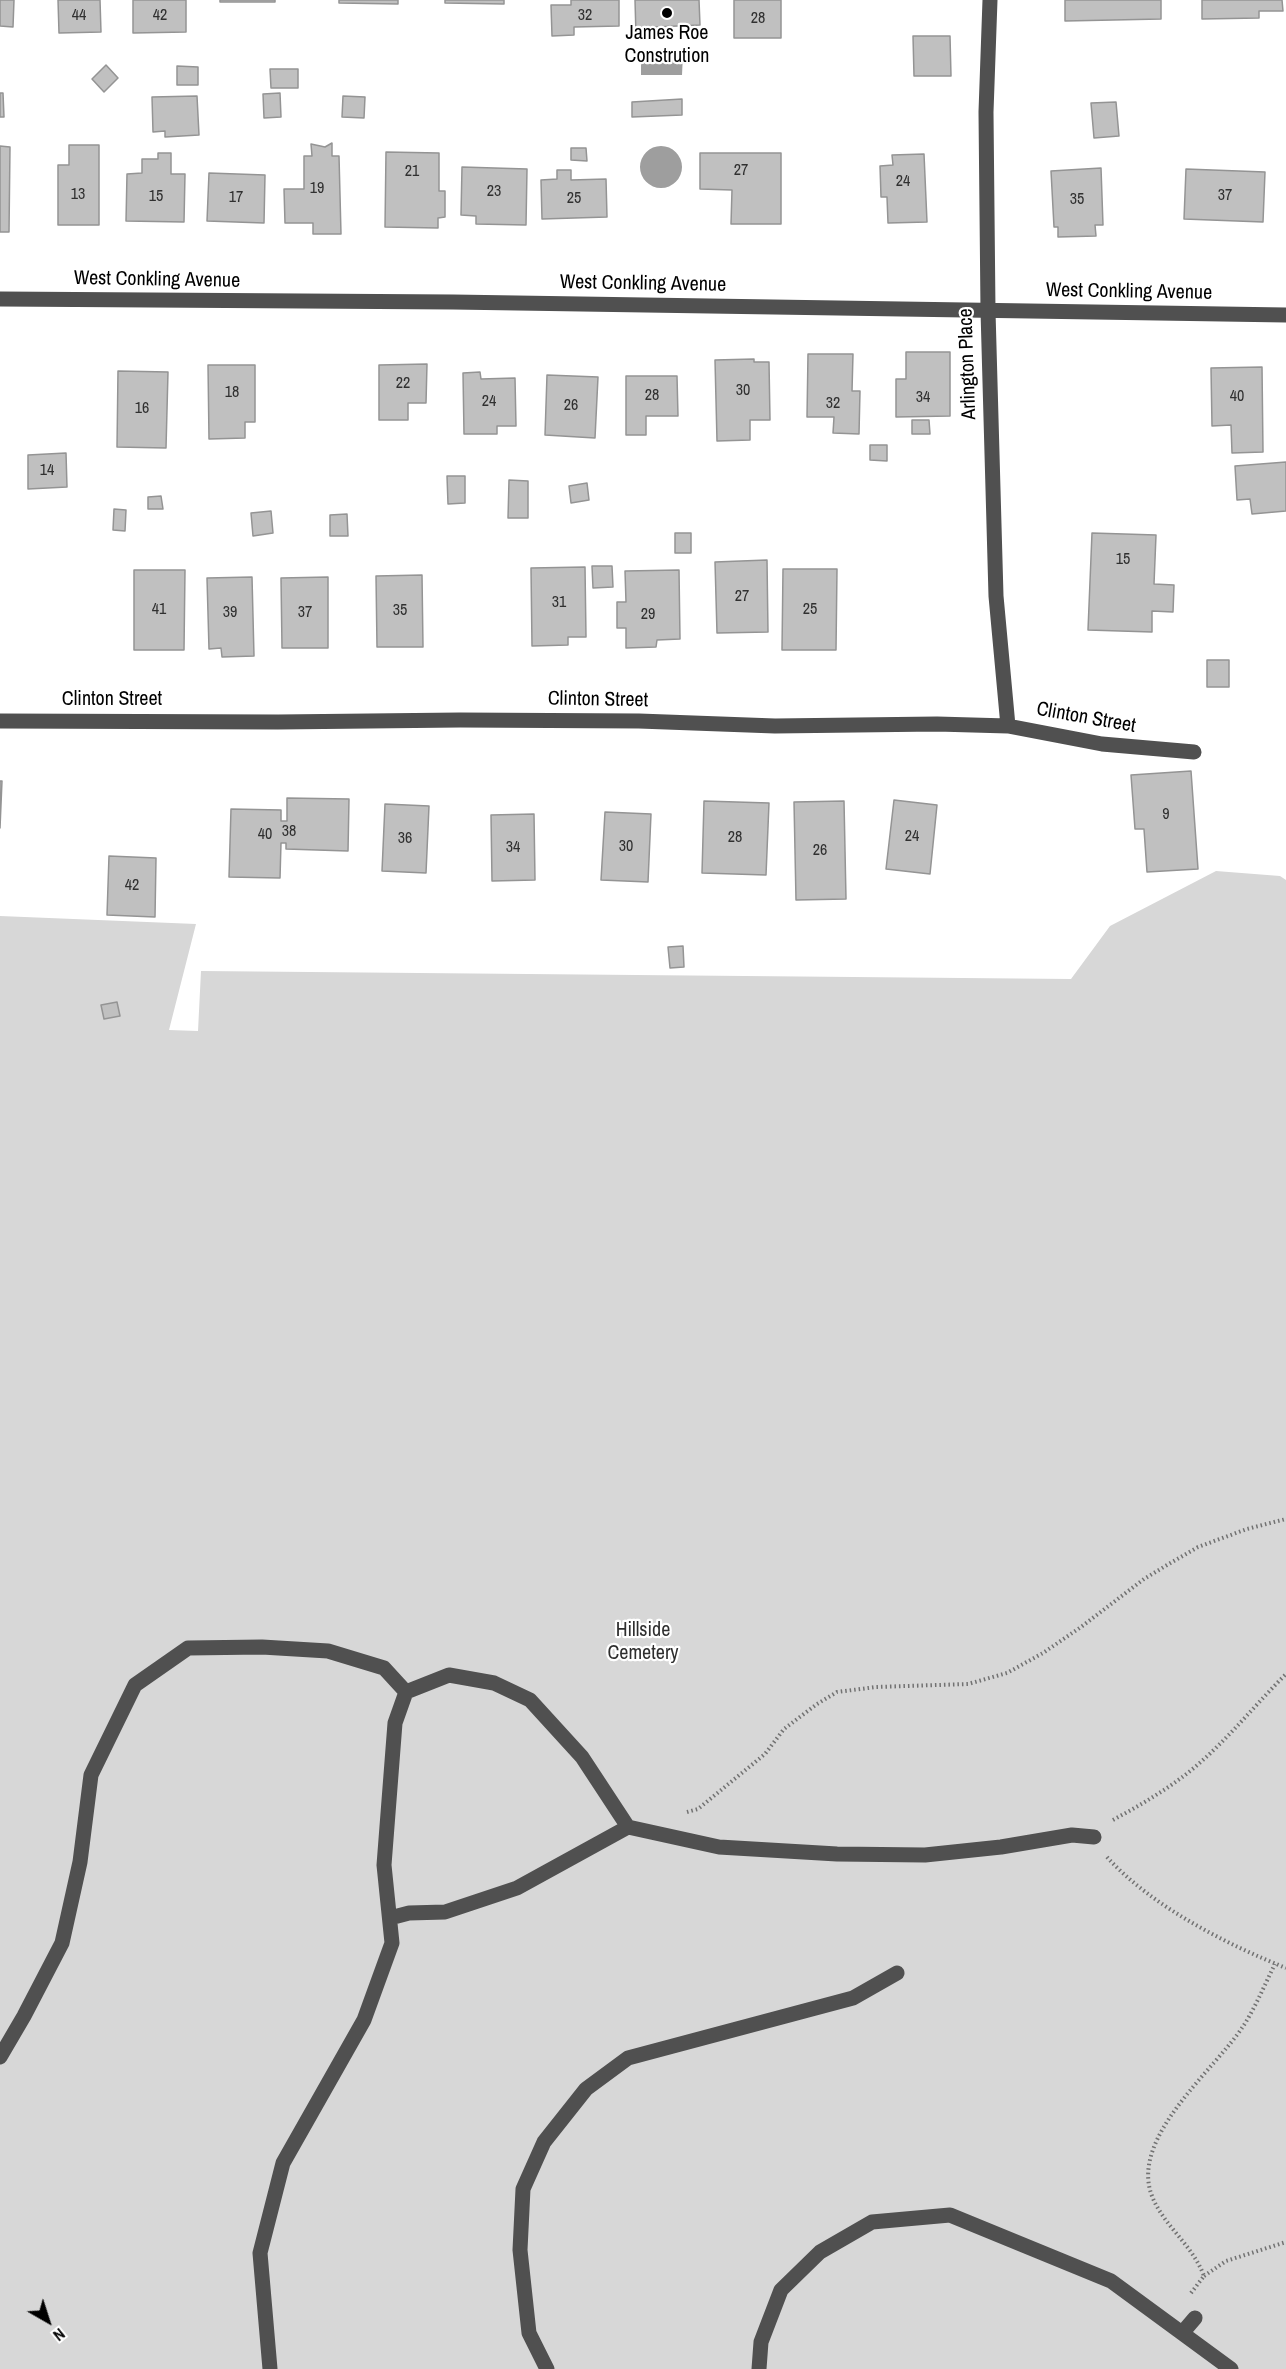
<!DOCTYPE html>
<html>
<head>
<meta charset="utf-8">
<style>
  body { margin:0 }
  #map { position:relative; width:1286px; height:2369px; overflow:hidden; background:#fff; font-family:"Archivo Narrow",sans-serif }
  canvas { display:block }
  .north { position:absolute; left:18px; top:2291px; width:60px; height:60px; -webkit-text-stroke:4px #fff; paint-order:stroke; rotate:141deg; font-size:16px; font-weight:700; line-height:24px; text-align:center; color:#000 }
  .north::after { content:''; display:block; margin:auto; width:21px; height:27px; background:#000; clip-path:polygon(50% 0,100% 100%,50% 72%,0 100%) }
</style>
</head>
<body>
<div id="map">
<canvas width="1286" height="2369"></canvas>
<div class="north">N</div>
</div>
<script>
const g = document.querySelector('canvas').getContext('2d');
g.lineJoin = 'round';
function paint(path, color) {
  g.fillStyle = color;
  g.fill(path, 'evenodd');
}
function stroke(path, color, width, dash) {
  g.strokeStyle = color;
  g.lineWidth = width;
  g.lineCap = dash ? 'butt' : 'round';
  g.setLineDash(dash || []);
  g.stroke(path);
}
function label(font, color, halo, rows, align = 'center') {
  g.font = font + ' "Archivo Narrow",sans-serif';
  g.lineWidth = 4.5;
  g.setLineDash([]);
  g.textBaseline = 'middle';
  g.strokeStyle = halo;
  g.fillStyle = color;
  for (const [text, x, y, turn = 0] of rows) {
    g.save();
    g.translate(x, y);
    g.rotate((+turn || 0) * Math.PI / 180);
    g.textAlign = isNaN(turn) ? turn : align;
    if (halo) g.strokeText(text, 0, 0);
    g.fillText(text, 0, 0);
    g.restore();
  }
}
paint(new Path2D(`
  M1216 871 1280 876 1286 880V2369H0V916L196 924 169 1030 198 1031 201 971 1071 979 1110 926Z`), '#d7d7d7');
paint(new Path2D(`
  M641 54H683L682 75H641Z
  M640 167a21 21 0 1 1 42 0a21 21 0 1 1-42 0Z`), '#9e9e9e');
const building = new Path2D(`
  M0 0H14L13 27 0 26Z
  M58 0H100L101 32 59 33Z
  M133 0H186V32L133 33Z
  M220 0H275V2H220Z
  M339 0H398V4L339 3Z
  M445 0H504V4L445 3Z
  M571 0H619V26L574 27V35L552 36 551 5H571Z
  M635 0H699L700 25 655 27V35L636 36Z
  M734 0H781V38H734Z
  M1065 0H1161V19L1065 21Z
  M1202 0H1282L1283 11H1259V18L1202 19Z
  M913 36H950L951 76H914Z
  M106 65 118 78 104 92 92 79Z
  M177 66 198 67V85H177Z
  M270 69H298V88H271Z
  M0 93H3L4 117H0Z
  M280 93 281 117 264 118 263 94Z
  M197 96 199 135 165 137V131L153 132 152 97Z
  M343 96 365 97 364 118 342 117Z
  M682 99V115L632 117V102Z
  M1116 102 1119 136 1094 138 1091 103Z
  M332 143V156H339L341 234H313V223H285L284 189H304V156H312L311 144 325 147Z
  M69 145H99V225H58V165H69Z
  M0 146 10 147 9 232H0Z
  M571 148H586L587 161 571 160Z
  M386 152 439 153V191H445V217L438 218V228L385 227Z
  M158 153H171V174H185L184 222 126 221 127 174 142 173V159H158Z
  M700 153H781V224H731L732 190 700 189Z
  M924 154 927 222 888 223 887 197H881L880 166 893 165 892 155Z
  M462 167 527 169 526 225 476 224V216L461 215Z
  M1101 168 1103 225H1095L1096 236 1058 237V227H1054L1051 171Z
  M1186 169 1265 172 1263 222 1184 219Z
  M557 170H571V180L606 179 607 217 542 219 541 180 557 179Z
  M209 173 265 175 264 223 207 221Z
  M906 352H950V416L896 417V379H906Z
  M808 354H853L852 391H860L859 434 833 433 834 417H807Z
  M754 359V362H769L770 420H750V440L717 441 715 360Z
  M427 364 426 403H408V420H379V365Z
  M208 365H255V422H245V438L209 439Z
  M1262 367 1263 452 1232 453 1231 425 1212 426 1211 368Z
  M118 371 168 372 166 448 117 447Z
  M480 372 481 379 515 378 516 426H497V434H464L463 373Z
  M547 375 598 377 595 438 545 435Z
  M626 376H677L678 416H646V435H626Z
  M912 420H929L930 434H912Z
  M870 445H887V461L870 460Z
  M66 453 67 487 28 489V455Z
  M1286 462V511L1252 514 1250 499 1237 500 1235 466Z
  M447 476H465V503L448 504Z
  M509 480 528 481V518H508Z
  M587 483 589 500 571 503 569 486Z
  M161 496 163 509H148V497Z
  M114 509 126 510 125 531 113 530Z
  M271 511 273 533 253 536 251 513Z
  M347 514 348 536H330V515Z
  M675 533H691V553H675Z
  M1092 533 1156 535 1154 584 1174 585 1173 612 1152 611V632L1088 630Z
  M767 560 768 632 717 633 715 562Z
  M592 566H612L613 587 593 588Z
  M585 567 586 637H568V645L532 646 531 568Z
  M783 569H837L836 650H782Z
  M134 570H185L184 650H134Z
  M679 570 680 639 657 640 656 647 626 648V628H617V602H626L625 571Z
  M422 575 423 647H377L376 576Z
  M252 577 254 656 222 657 221 648 209 649 207 578Z
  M328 577V648H282L281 578Z
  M1207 660H1229V687H1207Z
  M1191 771 1198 869 1147 872 1144 829H1135L1131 775Z
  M0 781H2L0 828Z
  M287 798 349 799 348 851 286 849V843H281L280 878 229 877 231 809 281 810V821H287Z
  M894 800 937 805 930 874 886 869Z
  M704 801 769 803 766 875 702 873Z
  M844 801 846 899 796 900 794 802Z
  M385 804 429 806 426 873 382 871Z
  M605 812 651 814 648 882 601 880Z
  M534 814 535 880 492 881 491 815Z
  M109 856 156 858 155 917 107 915Z
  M683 946 684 967 670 968 668 947Z
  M117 1002 120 1016 104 1019 101 1005Z`);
paint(building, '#c0c0c0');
stroke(building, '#949494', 1.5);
stroke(new Path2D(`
  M687 1812 698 1809 765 1754 784 1729 817 1704 837 1692 876 1687 968 1684 1007 1673 1043 1653 1081 1627 1144 1579 1172 1562 1198 1547 1247 1529 1286 1519
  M1113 1820C1142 1804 1170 1788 1195 1767 1228 1739 1255 1705 1286 1674
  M1107 1857C1151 1906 1226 1944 1286 1968
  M1204 2276 1226 2261 1286 2242
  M1191 2293 1204 2276C1192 2244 1163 2225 1152 2196 1129 2137 1215 2070 1244 2025 1256 2006 1265 1984 1275 1964`), '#727272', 4, [1.5, 3]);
stroke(new Path2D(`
  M990 0 986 112 988 311 996 596 1008 726
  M0 299 453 302 1286 315
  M0 721 278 722 460 720 639 721 775 726 937 724 1008 726 1102 744 1194 752
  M406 1692 449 1675 494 1683 530 1700 582 1757 628 1827
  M390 1918 409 1913 445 1912 517 1888 628 1827 719 1847 837 1854 925 1855 1001 1847 1072 1835 1094 1837
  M0 2057 24 2016 62 1943 80 1862 91 1775 135 1685 188 1648 262 1647 328 1651 384 1668 406 1692 395 1723 384 1865 392 1943 364 2020 283 2163 260 2253 270 2369
  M1183 2332 1195 2318
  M547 2369 529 2333 520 2250 523 2189 544 2142 586 2089 628 2058 853 1998 897 1973
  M759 2369 761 2342 781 2290 820 2252 872 2222 950 2215 1111 2281 1231 2369`), '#505050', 15);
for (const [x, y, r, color] of [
  [667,13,6,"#000"]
]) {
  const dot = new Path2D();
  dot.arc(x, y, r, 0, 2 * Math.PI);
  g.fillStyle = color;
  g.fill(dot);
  stroke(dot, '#fff', 2);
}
label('16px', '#303030', null, [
  ["44",79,16],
  ["42",160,16],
  ["32",585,16],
  ["28",758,19],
  ["27",741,171],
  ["21",412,172],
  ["24",903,182],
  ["19",317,189],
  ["23",494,192],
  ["13",78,195],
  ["37",1225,196],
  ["15",156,197],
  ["17",236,198],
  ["25",574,199],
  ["35",1077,200],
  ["22",403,384],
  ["30",743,391],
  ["18",232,393],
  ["28",652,396],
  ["40",1237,397],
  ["34",923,398],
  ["24",489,402],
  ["32",833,404],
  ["26",571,406],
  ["16",142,409],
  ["14",47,471],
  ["15",1123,560],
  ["27",742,597],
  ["31",559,603],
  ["41",159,610],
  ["25",810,610],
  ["35",400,611],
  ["39",230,613],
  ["37",305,613],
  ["29",648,615],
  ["9",1166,815],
  ["38",289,832],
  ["40",265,835],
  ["24",912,837],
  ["28",735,838],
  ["36",405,839],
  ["30",626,847],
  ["34",513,848],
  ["26",820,851],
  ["42",132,886]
]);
label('20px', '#000', '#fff', [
  ["James Roe",667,34],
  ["Constrution",667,57]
]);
label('20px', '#000', '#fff', [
  ["West Conkling Avenue",157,280,1],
  ["West Conkling Avenue",643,284,1],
  ["West Conkling Avenue",1129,292,1],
  ["Arlington Place",968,364,-92],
  ["Clinton Street",112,700],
  ["Clinton Street",598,700,1],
  ["Clinton Street",1086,718,10]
]);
label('20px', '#2e2e2e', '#fff', [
  ["Hillside",643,1631],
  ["Cemetery",643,1654]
]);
</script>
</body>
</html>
